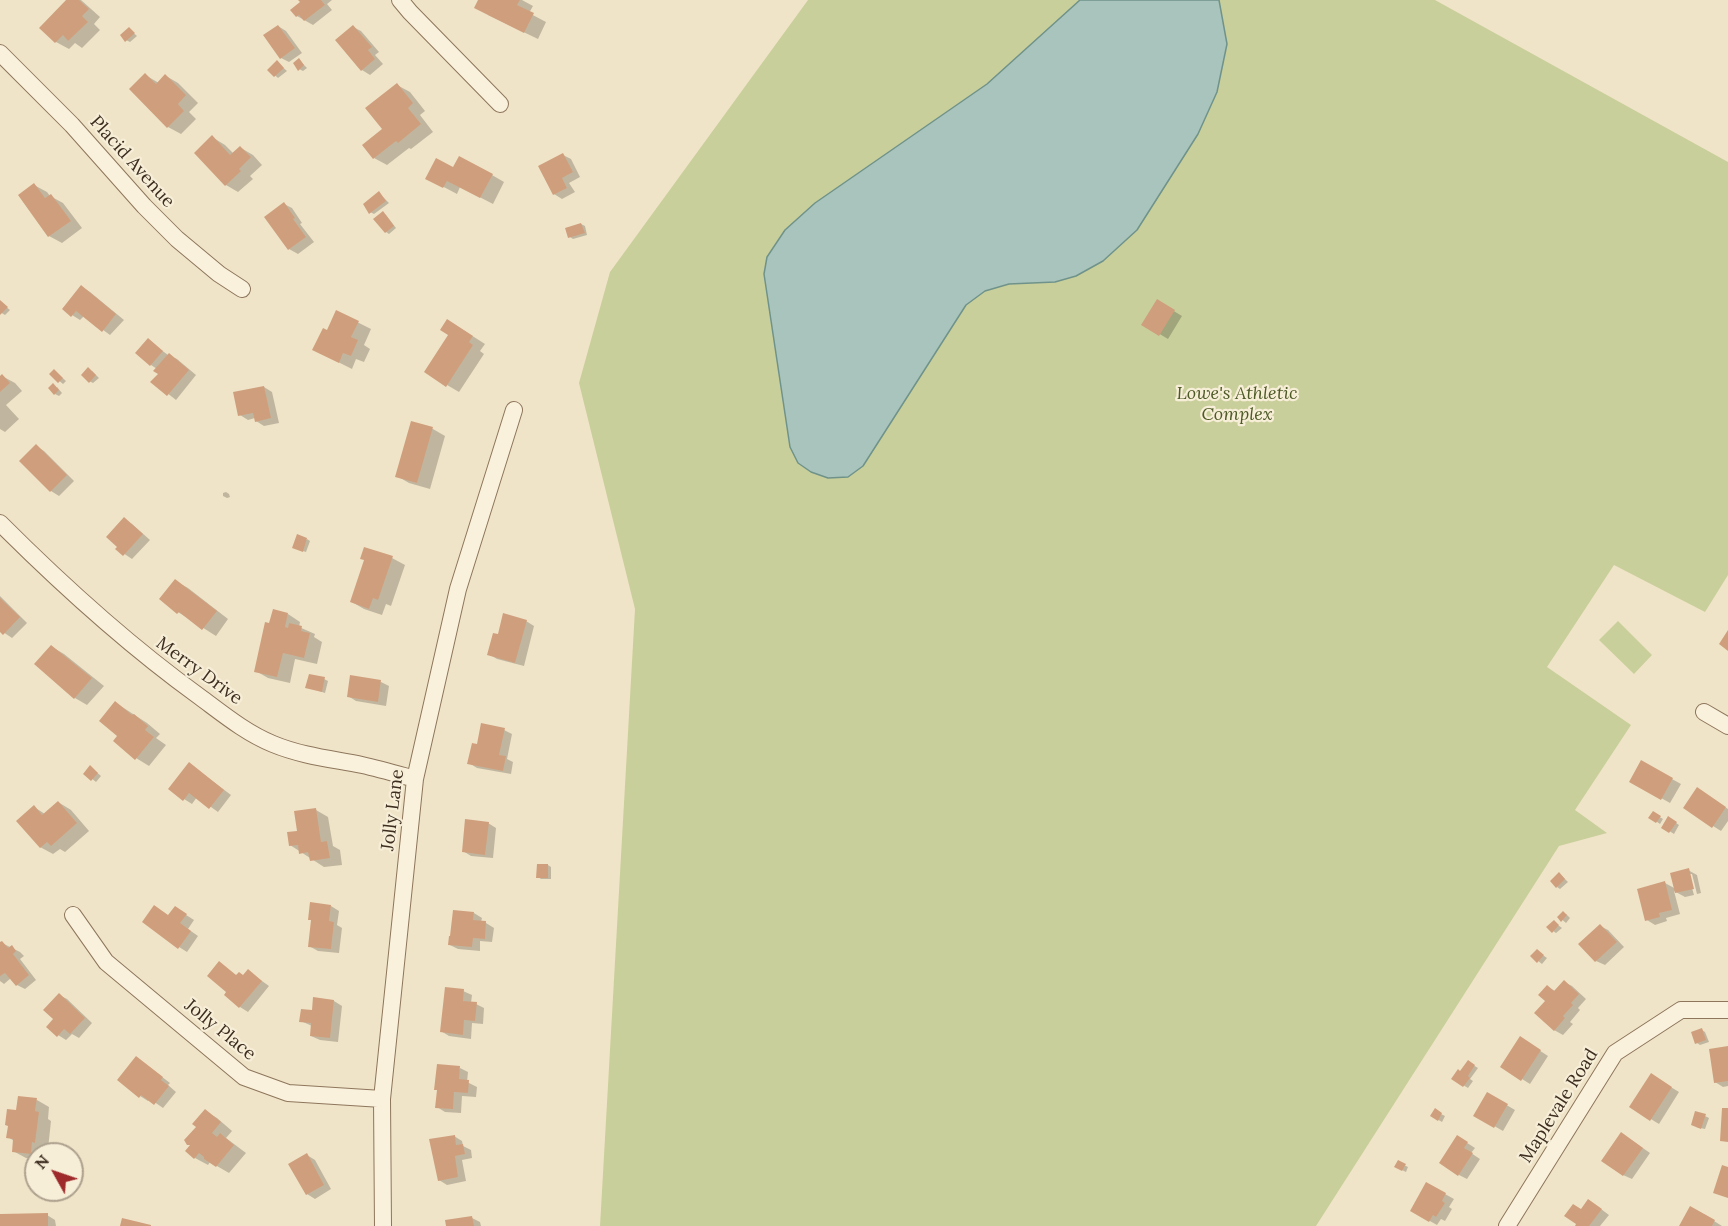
<!DOCTYPE html>
<html>
<head>
<meta charset="utf-8">
<style>
  body { margin:0 }
  #map { position:relative; width:1728px; height:1226px; overflow:hidden; background:#f0e4c8; font-family:Lora,serif }
  canvas { display:block }
  .north { position:absolute; left:24px; top:1142px; width:60px; height:60px; box-sizing:border-box; background:#f7eed8; border:2px solid #ada18e; border-radius:50%; rotate:310deg; font-size:16px; font-weight:700; line-height:24px; text-align:center; color:#3d2e20 }
  .north::after { content:''; display:block; margin:auto; width:21px; height:27px; background:#9e2a2b; clip-path:polygon(50% 0,100% 100%,50% 72%,0 100%) }
</style>
</head>
<body>
<div id="map">
<canvas width="1728" height="1226"></canvas>
<div class="north">N</div>
</div>
<script>
const g = document.querySelector('canvas').getContext('2d');
g.lineJoin = 'round';
function paint(path, color) {
  g.fillStyle = color;
  g.fill(path, 'evenodd');
}
function stroke(path, color, width, dash) {
  g.strokeStyle = color;
  g.lineWidth = width;
  g.lineCap = dash ? 'butt' : 'round';
  g.setLineDash(dash || []);
  g.stroke(path);
}
function label(font, color, halo, rows, align = 'center') {
  g.font = font + ' Lora,serif';
  g.lineWidth = 4.5;
  g.setLineDash([]);
  g.textBaseline = 'middle';
  g.strokeStyle = halo;
  g.fillStyle = color;
  for (const [text, x, y, turn = 0] of rows) {
    g.save();
    g.translate(x, y);
    g.rotate((+turn || 0) * Math.PI / 180);
    g.textAlign = isNaN(turn) ? turn : align;
    if (halo) g.strokeText(text, 0, 0);
    g.fillText(text, 0, 0);
    g.restore();
  }
}
paint(new Path2D(`
  M808 0H1435L1728 162V575L1705 612 1614 565 1547 667 1631 725 1575 810 1607 833 1559 846 1316 1226H600L635 609 579 383 610 272Z
  M1618 621 1652 655 1634 674 1599 640Z`), '#c9cf9b');
const water = new Path2D(`
  M1080 0H1219L1227 44 1217 92 1198 134 1137 230 1103 261 1076 276 1055 282 1009 284 985 291 966 305 863 466 848 477 828 478 811 472 798 463 790 447 764 274 767 257 785 230 815 203 987 84Z`);
paint(water, '#a9c4bc');
stroke(water, '#6f938a', 1.5);
paint(new Path2D(`
  M68 0H81L100 17 94 24 100 30 82 48 75 43 69 49 56 42 41 27Z
  M300 0H332L327 4 332 10 313 25 297 16 302 2Z
  M480 0H522L533 6 529 13 546 22 538 39 488 15Z
  M278 26 286 31 302 53 289 62 281 58Z
  M353 27 361 31 379 52 375 55 383 64 370 75 362 70 337 41Z
  M129 29 137 36 130 42 126 40Z
  M299 60 307 68 303 71 299 69Z
  M277 62 287 71 278 78 269 70Z
  M145 75 159 83 166 76 178 83 198 103 189 112 196 119 181 134 168 127 150 110Z
  M397 85 410 92 425 111 420 115 433 132 411 149 409 148 387 165 374 158Z
  M212 137 225 145 234 154 241 148 253 155 262 165 250 176 253 179 238 192 226 185Z
  M563 155 571 159 580 177 569 183 575 192 562 199 554 194Z
  M454 169 492 175 504 182 493 204 460 187 457 194 440 185Z
  M34 185 47 192 50 196 63 203 82 228 62 243 49 236Z
  M379 193 389 203 374 214 370 212Z
  M284 204 292 208 302 223 300 224 314 242 298 254 289 249 266 217Z
  M383 213 386 215 396 228 389 234 386 232Z
  M581 224 585 226 587 235 573 239 570 237Z
  M82 287 90 292 124 320 110 335 84 316 80 320 72 315Z
  M1157 301 1182 316 1168 339 1143 324Z
  M0 302 10 310 5 315 0 312Z
  M337 312 371 329 364 345 370 349 364 362 356 359 352 369 314 350 327 332Z
  M460 328 485 344 480 351 484 354 459 392 447 385Z
  M148 340 168 355 177 359 196 375 176 400 153 382 160 374 157 369 151 365Z
  M55 371 66 381 63 384 51 374Z
  M92 371 99 378 93 383 89 381Z
  M2 376 15 383 22 391 6 405 19 419 5 432 0 429V378Z
  M57 387 62 393 59 396 55 394Z
  M264 387 272 392 279 423 264 426 256 421 255 418 248 420 240 415Z
  M412 423 433 429 445 436 430 489 409 483 397 476Z
  M36 446 44 451 74 481 59 496 51 491Z
  M226 492 229 494 230 497 227 498 223 496V493Z
  M124 519 132 524 150 540 132 559 117 549Z
  M307 539 310 541 306 552 297 549Z
  M392 558 405 565 391 606 386 604 382 615 364 609 352 602Z
  M175 581 188 588 228 619 216 636 178 612Z
  M0 596 27 623 12 638 0 630Z
  M288 614 300 622 299 627 315 634 314 637 322 642 317 664 295 659 290 683 268 678 256 671 271 625Z
  M526 621 534 626 524 666 497 659 489 654 499 636Z
  M52 647 64 654 104 686 87 705 75 698Z
  M324 679 328 681 325 693 307 687Z
  M381 682 389 686 386 706 356 701 348 696Z
  M116 703 147 723 160 734 156 738 166 745 149 766 136 758 119 735Z
  M504 730 512 734 507 759 513 762 511 774 477 768 469 763Z
  M1641 762 1681 784 1670 803 1631 781Z
  M190 764 231 795 218 812 197 797 192 804 184 799Z
  M93 769 101 776 96 782 85 773Z
  M1705 794 1728 809V821L1721 831 1713 826Z
  M58 802 71 810 89 831 65 852 60 849 53 854 40 847 34 807 45 814Z
  M316 810 328 817 333 846 340 850 342 865 324 867 290 845Z
  M1653 813 1663 819 1660 824 1650 817Z
  M1669 818 1679 825 1674 834 1663 827Z
  M488 823 496 828 493 858 471 856 463 851Z
  M548 865 551 867V879H541L538 877Z
  M1688 870 1697 875 1701 893 1697 894 1692 874H1688L1694 895 1685 897 1674 891 1680 914 1666 918 1667 921 1655 925 1647 920 1665 883 1676 889Z
  M1562 876 1568 882 1560 889 1557 887Z
  M331 906 339 911 337 925 342 928 339 953 318 951 309 946 312 921 309 919Z
  M183 913 194 920 188 929 198 936 187 952 179 947 169 916Z
  M474 913 482 918 481 922 486 923 494 928 492 942 480 941V951L458 949 450 945Z
  M1566 914 1570 918 1566 923 1559 917Z
  M1554 922 1562 928 1556 933 1553 931Z
  M1600 926 1608 930 1624 947 1605 965 1596 961Z
  M2 943 20 952 24 956 20 959 36 980 25 989 17 985 11 978 4 984 0 981V944Z
  M1540 953 1547 958 1542 964 1532 956Z
  M219 963 237 976H243L248 971 269 986 248 1012 240 1007 228 992Z
  M1564 982 1572 986 1586 999 1578 1008 1580 1010 1570 1022 1573 1024 1563 1035 1554 1030 1547 1001 1548 987 1555 991Z
  M463 991 472 995 471 1003 476 1004 484 1008 483 1024 472 1023 471 1039 449 1036 441 1031Z
  M59 995 67 999 92 1023 79 1038 72 1034 66 1040 58 1035 55 1019Z
  M334 1001 342 1006 338 1042 320 1040 311 1036 312 1026 301 1021 313 1012Z
  M1702 1030 1705 1032 1709 1042 1700 1045 1697 1043Z
  M1528 1043 1548 1056 1530 1084 1522 1079Z
  M1728 1048V1086L1723 1087 1715 1082Z
  M1468 1062 1478 1068 1470 1079 1473 1081 1468 1088 1453 1079 1461 1073Z
  M144 1063 170 1083 168 1085 176 1092 163 1108 150 1099 148 1101 140 1096 119 1080Z
  M460 1068 468 1072 467 1082 477 1087 476 1097 462 1096 461 1113 445 1112 437 1107Z
  M1651 1075 1679 1092 1659 1124 1631 1107Z
  M1488 1094 1515 1110 1503 1131 1475 1115Z
  M37 1100 49 1107 48 1119 51 1121 48 1149H45L44 1154H36V1159L26 1158 13 1151 14 1141 8 1137 18 1112Z
  M205 1111 217 1118 232 1131 226 1138 246 1153 229 1173 210 1162 208 1165 195 1158 198 1127Z
  M1435 1111 1445 1116 1442 1122 1432 1116Z
  M1705 1116 1709 1118 1705 1129 1696 1127Z
  M454 1136 462 1141 463 1146 471 1150 472 1158 462 1160 466 1181 447 1185 439 1180Z
  M1458 1137 1475 1148 1471 1153 1480 1159 1467 1179 1459 1175Z
  M1630 1139 1650 1153 1632 1179 1623 1175Z
  M307 1155 315 1160 331 1189 315 1199 307 1194Z
  M1398 1162 1408 1167 1406 1172 1396 1167Z
  M1427 1184 1454 1199 1449 1207 1452 1209 1445 1221 1441 1219 1437 1225 1412 1211Z
  M1597 1206 1609 1215 1600 1226H1576L1582 1210Z
  M1691 1208 1714 1221 1722 1226H1680Z
  M47 1215 55 1220 56 1226H0V1216Z
  M472 1218 480 1222 481 1226H448Z`), '#0003');
paint(new Path2D(`
  M66 0H79L89 9 82 16 88 22 68 41 63 35 55 43 39 28Z
  M298 0H321L325 5 304 21 299 15 296 17 290 10 300 2Z
  M478 0H520L517 5 534 13 524 33 474 8Z
  M278 25 295 48 280 59 263 35Z
  M353 25 372 47 368 50 375 59 361 71 335 40Z
  M129 27 135 33 125 42 120 35Z
  M299 58 304 65 298 71 293 63Z
  M277 60 284 68 274 77 267 70Z
  M145 73 156 84 165 74 186 95 178 104 184 111 167 128 129 89Z
  M397 83 413 103 408 108 421 124 398 143 396 141 373 159 362 145 382 129 365 108Z
  M212 135 230 155 240 146 251 157 239 169 241 171 225 186 194 153Z
  M563 153 573 172 562 178 567 188 553 195 538 166Z
  M459 156 493 174 480 198 447 181 443 188 425 179 436 158 453 167Z
  M34 183 45 198 51 194 71 221 48 237 18 195Z
  M379 191 386 201 369 214 363 204Z
  M284 202 295 218 293 219 306 237 288 250 264 217Z
  M383 211 394 226 385 233 373 219Z
  M581 223 585 233 568 238 565 228Z
  M81 285 116 314 102 332 76 311 71 317 62 309Z
  M1157 299 1175 310 1159 336 1141 325Z
  M0 300 8 307 0 315Z
  M336 310 359 321 351 337 358 340 351 356 343 353 339 363 312 350 323 328 327 330Z
  M447 319 473 336 469 342 473 345 446 387 424 372 448 335 440 330Z
  M148 338 163 351 150 366 135 353Z
  M169 353 189 370 167 396 150 382 158 374 153 371Z
  M88 367 96 375 89 383 81 375Z
  M54 369 63 378 58 383 49 374Z
  M2 374 10 383 0 392V376Z
  M53 383 59 390 54 395 48 388Z
  M264 386 271 418 255 422 253 413 238 416 233 392Z
  M411 421 433 427 417 483 395 477Z
  M36 444 67 475 50 492 19 461Z
  M124 517 143 534 123 556 115 549 117 547 106 537Z
  M297 534 307 538 303 552 292 548Z
  M364 547 393 556 378 600 373 598 369 609 350 602 364 560 360 559Z
  M175 579 217 611 202 630 179 612 177 614 159 599Z
  M0 598 20 617 3 635 0 632Z
  M273 609 288 613 285 627 288 628 289 623 302 626 301 631 310 633 304 658 283 653 277 677 254 672 265 622 269 623Z
  M503 613 527 620 515 663 487 655 493 633 498 634Z
  M1728 630V651L1719 644Z
  M51 645 92 678 74 699 34 664Z
  M309 674 325 677 322 692 305 688Z
  M350 675 381 680 378 702 347 697Z
  M115 701 132 715 134 714 148 726 145 730 154 737 135 760 113 741 117 736 99 721Z
  M481 723 505 728 499 755 506 756 503 771 467 764 472 743 477 744Z
  M1641 760 1673 778 1661 800 1629 782Z
  M189 762 224 790 209 809 189 793 183 801 168 789Z
  M90 765 98 773 91 781 83 774Z
  M1697 787 1726 807 1712 828 1683 808Z
  M58 801 77 823 51 846 47 842 40 848 16 821 34 805 42 815Z
  M316 808 321 842 327 841 330 858 310 861 308 852 299 854 298 845 289 846 287 832 297 831 294 811Z
  M1653 811 1661 816 1656 823 1648 818Z
  M1668 816 1677 822 1669 833 1661 828Z
  M465 819 489 822 485 855 462 852Z
  M537 864H548V878H536Z
  M1689 868 1694 889 1675 893 1670 873Z
  M1559 872 1565 879 1556 888 1550 881Z
  M1665 881 1672 910 1659 913 1660 917 1645 921 1637 889Z
  M310 902 331 905 329 921 334 922 331 949 308 947 311 920H308Z
  M154 905 168 915 175 906 187 914 180 923 191 931 178 949 142 922Z
  M453 910 474 912 473 920 486 921 485 939 473 938 472 947 448 945 449 936H450Z
  M1563 911 1567 915 1561 922 1557 917Z
  M1554 920 1559 925 1552 933 1546 927Z
  M1600 924 1617 942 1595 962 1578 944Z
  M2 941 8 948 12 945 16 951 13 954 29 975 16 986 5 973 0 976V942Z
  M1537 949 1544 955 1537 963 1530 956Z
  M219 961 236 975 239 972 243 975 248 969 262 981 239 1008 224 995 226 992 207 976Z
  M1564 980 1579 994 1571 1003 1573 1005 1563 1016 1565 1018 1554 1031 1534 1013 1545 1001 1538 995 1547 985 1554 991Z
  M445 987 464 989 463 1001 477 1002 475 1021 464 1020 463 1035 440 1032Z
  M59 993 85 1018 70 1034 64 1029 57 1037 46 1027 53 1019 43 1010Z
  M313 997 334 1000 330 1038 310 1036 311 1023 299 1022 301 1009 312 1010Z
  M1702 1028 1706 1040 1695 1044 1691 1032Z
  M1520 1036 1541 1050 1521 1081 1500 1067Z
  M1728 1046V1081L1714 1083 1709 1049Z
  M136 1056 163 1077 161 1080 169 1086 154 1105 141 1095 139 1098 117 1080Z
  M1468 1060 1475 1065 1468 1076 1470 1078 1463 1087 1451 1079 1458 1069 1460 1071Z
  M437 1064 460 1066 459 1079 469 1080 468 1093 454 1092 453 1109 435 1108 437 1090H434Z
  M1651 1073 1672 1087 1650 1121 1629 1107Z
  M1487 1092 1508 1104 1494 1128 1473 1116Z
  M18 1096 37 1098 35 1111 39 1112 35 1143 32 1142 31 1154 12 1152 13 1139 6 1138 8 1126 5 1125 7 1109 16 1110Z
  M1435 1108 1442 1113 1438 1121 1430 1116Z
  M1722 1108H1728V1142L1720 1141Z
  M205 1109 221 1122 212 1133 217 1137 220 1133 234 1145 216 1167 204 1159V1157L199 1153 194 1159 185 1151 190 1145H187L184 1140 196 1127 192 1124Z
  M1695 1111 1706 1114 1701 1129 1691 1125Z
  M1621 1132 1643 1148 1623 1176 1601 1161Z
  M455 1135 456 1145 463 1144 465 1154 455 1156 458 1177 438 1181 429 1139Z
  M1457 1135 1468 1142 1464 1148 1473 1153 1458 1176 1439 1163Z
  M307 1153 324 1185 306 1195 288 1164Z
  M1398 1160 1406 1164 1402 1171 1394 1167Z
  M1722 1165 1728 1167V1198L1713 1193Z
  M1426 1182 1446 1193 1442 1201 1445 1203 1436 1217 1433 1215 1429 1222 1410 1211Z
  M1588 1199 1602 1209 1589 1226H1575L1576 1224 1564 1216 1573 1204 1581 1209Z
  M1690 1206 1715 1220 1712 1226H1679Z
  M48 1213V1226H0V1214Z
  M472 1216 474 1226H446L445 1220Z
  M122 1218 151 1225V1226H120Z`), '#cf9f7d');
const street = new Path2D(`
  M400 0 410 12 500 104
  M0 53 72 125 144 206 177 239 219 274 242 289
  M0 523C63 586 128 645 200 697 223 714 246 733 273 744 302 756 332 759 362 765 380 769 397 774 415 779
  M1704 712 1728 726
  M73 915 106 962 244 1077 288 1093 382 1099
  M383 1226 382 1099 415 779 458 589 514 410
  M1507 1226 1615 1053 1681 1010H1728`);
stroke(street, '#8d765c', 18);
stroke(street, '#faf1dc', 16);
label('18px', '#3d2e20', '#f7eed8', [
  ["Placid Avenue",132,162,48],
  ["Merry Drive",199,671,36],
  ["Jolly Lane",393,810,-83],
  ["Jolly Place",220,1030,39],
  ["Maplevale Road",1559,1106,-58]
]);
label('italic 18px', '#4d5a26', '#f7eed8', [
  ["Lowe's Athletic",1237,394],
  ["Complex",1237,415]
]);
</script>
</body>
</html>
